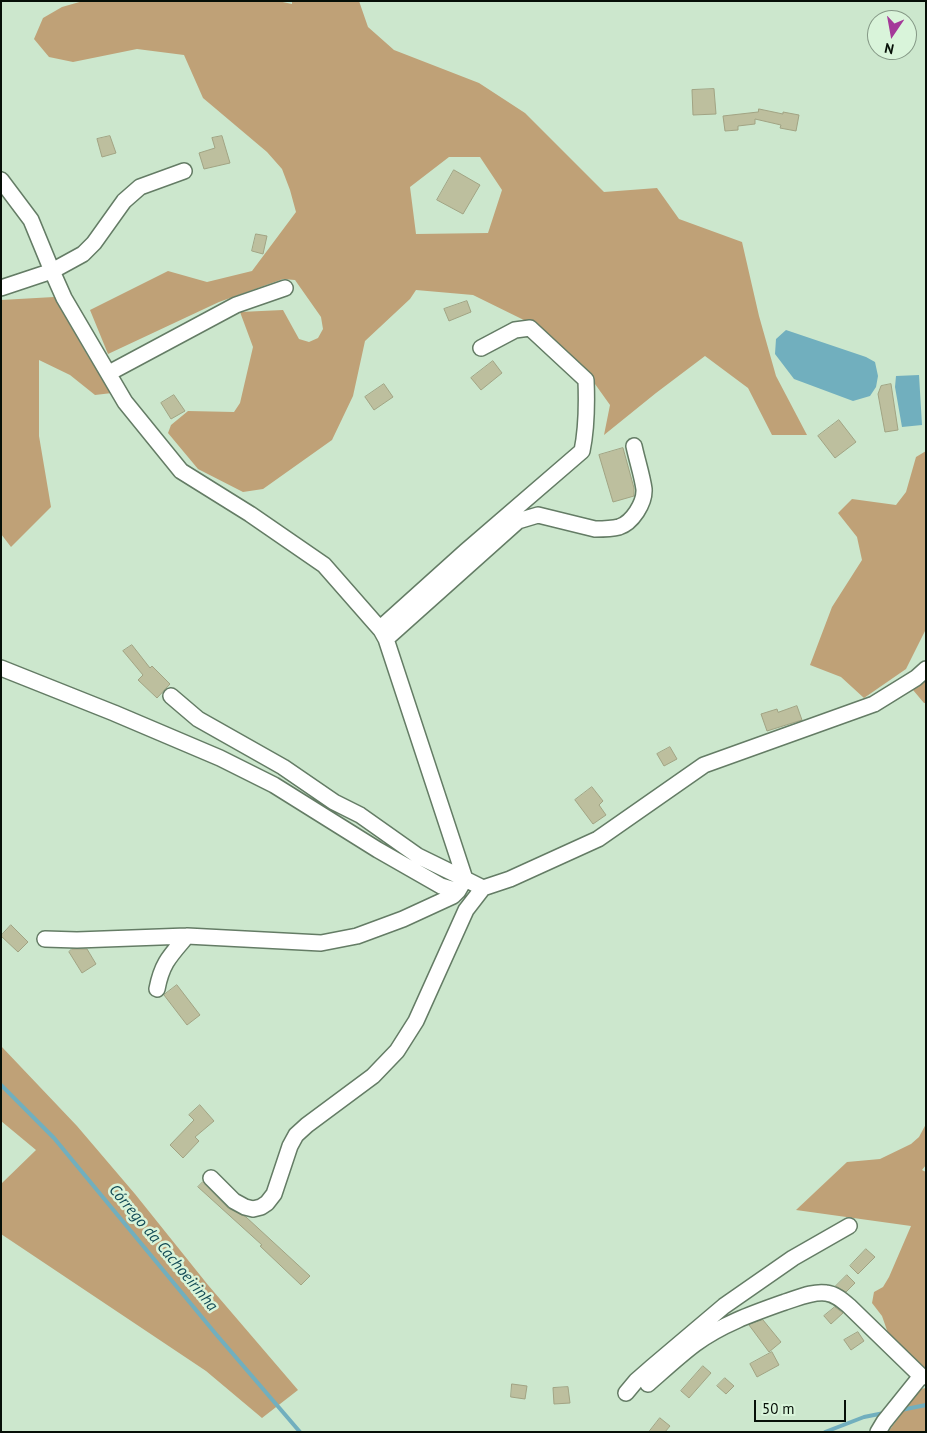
<!DOCTYPE html>
<html>
<head>
<meta charset="utf-8">
<style>
  body { margin:0 }
  #map { position:relative; width:927px; height:1433px; overflow:hidden; background:#cce7cd; font-family:"PT Sans",sans-serif }
  canvas { display:block }
  .frame { position:absolute; inset:0; border:2px solid #060f07; pointer-events:none }
  .north { position:absolute; left:867px; top:10px; width:50px; height:50px; box-sizing:border-box; background:#d9f4da; border:1px solid #859886; border-radius:50%; rotate:192deg; font-size:14px; font-weight:700; line-height:20px; text-align:center; color:#060f07 }
  .north::after { content:''; display:block; margin:auto; width:18px; height:22px; background:#a43999; clip-path:polygon(50% 0,100% 100%,50% 72%,0 100%) }
  .scale { position:absolute; left:754px; top:1400px; width:92px; height:22px; box-sizing:border-box; border:2px solid #060f07; border-top:0; padding-left:6px; font-size:15px; line-height:18px; white-space:nowrap; color:#060f07; -webkit-text-stroke:4px #d9f4da; paint-order:stroke }
</style>
</head>
<body>
<div id="map">
<canvas width="927" height="1433"></canvas>
<div class="frame"></div>
<div class="north">N</div>
<div class="scale">50 m</div>
</div>
<script>
const g = document.querySelector('canvas').getContext('2d');
g.lineJoin = 'round';
function paint(path, color) {
  g.fillStyle = color;
  g.fill(path, 'evenodd');
}
function stroke(path, color, width, dash) {
  g.strokeStyle = color;
  g.lineWidth = width;
  g.lineCap = dash ? 'butt' : 'round';
  g.setLineDash(dash || []);
  g.stroke(path);
}
function label(font, color, halo, rows, align = 'center') {
  g.font = font + ' "PT Sans",sans-serif';
  g.lineWidth = 5;
  g.setLineDash([]);
  g.textBaseline = 'middle';
  g.strokeStyle = halo;
  g.fillStyle = color;
  for (const [text, x, y, turn = 0] of rows) {
    g.save();
    g.translate(x, y);
    g.rotate((+turn || 0) * Math.PI / 180);
    g.textAlign = isNaN(turn) ? turn : align;
    if (halo) g.strokeText(text, 0, 0);
    g.fillText(text, 0, 0);
    g.restore();
  }
}
paint(new Path2D(`
  M83 1H278L292 4V1H359L368 27 394 50 479 83 525 113 604 192 657 188 679 219 742 242 759 316 776 376 807 435H772L748 388 705 356 656 393 604 435 610 405 580 363 532 324 473 295 416 290 410 299 365 341 353 396 332 440 263 489 243 492 198 469 168 433 171 425 188 411 234 412 240 403 253 347 240 312 283 310 299 339 309 342 318 338 323 329 321 317 295 280 283 279 219 302 108 354 90 310 168 271 207 282 252 271 296 212 290 190 282 169 267 152 203 98 184 55 137 49 73 62 49 57 34 39 43 18 62 7ZM449 157H480L502 190 488 233 416 234 410 187Z
  M54 297 89 358 112 393 95 395 70 375 39 360V436L51 507 11 547 1 534V300Z
  M926 451V629L906 669 864 698 841 677 810 665 832 607 862 560 857 537 838 513 852 499 896 505 906 492 916 457Z
  M926 679V703H924L913 690Z
  M1 1046 77 1126 135 1194 208 1285 298 1390 262 1418 206 1371 1 1234V1184L36 1150 1 1121Z
  M926 1124V1165L922 1170 926 1172V1372L889 1336 882 1316 872 1303 874 1292 883 1287 889 1277 911 1226 796 1210 847 1162 880 1159 911 1144 919 1137Z
  M926 1388V1432H888L920 1389Z`), '#bfa177');
paint(new Path2D(`
  M786 330 866 357 875 362 878 376 876 387 870 396 853 401 794 379 775 354 776 339Z
  M919 375 922 425 902 427 895 387 896 376Z`), '#71afbe');
stroke(new Path2D(`
  M1 1085 54 1138 215 1333 300 1432
  M901 1410 926 1405
  M825 1432 864 1417 884 1413`), '#71afbe', 4);
const building = new Path2D(`
  M714 89 716 114 693 115 692 90Z
  M759 109 783 114V112L799 115 796 131 780 128 781 125 755 119V124L738 126V130L725 131 723 116 758 112Z
  M110 136 116 153 102 157 97 139Z
  M222 136 230 163 204 169 199 153 215 148 212 138Z
  M454 170 480 185 463 214 437 200Z
  M256 234 267 236 263 254 252 251Z
  M467 301 471 312 449 321 444 309Z
  M493 361 502 373 481 390 471 378Z
  M384 384 393 397 374 410 365 397Z
  M891 384 898 430 885 432 878 394 881 386Z
  M174 395 185 411 171 419 161 403Z
  M839 420 856 442 835 458 818 436Z
  M623 448 634 488V496L613 502 599 455Z
  M132 645 150 668 152 666 170 684 157 698 138 680 143 675 123 651Z
  M797 706 802 720 767 731 761 714 777 709 778 712Z
  M670 747 677 759 664 766 657 754Z
  M592 787 603 801 599 805 606 815 593 824 575 800Z
  M11 925 28 942 18 952 1 936Z
  M72 949H87L96 964 82 973 69 952Z
  M177 985 200 1015 187 1025 164 995Z
  M200 1105 214 1121 195 1137 199 1141 183 1158 170 1145 194 1120 189 1115Z
  M203 1182 228 1208 246 1217 310 1276 301 1285 260 1246 262 1245 198 1187Z
  M866 1249 875 1257 858 1274 850 1266Z
  M847 1275 855 1283 846 1292 836 1286Z
  M835 1307 843 1313 831 1324 824 1316Z
  M763 1320 781 1342 769 1352 749 1325Z
  M858 1332 864 1341 851 1350 844 1340Z
  M772 1352 779 1365 757 1377 750 1364Z
  M703 1366 711 1373 689 1398 681 1391Z
  M725 1378 734 1386 726 1394 717 1386Z
  M512 1384 527 1386 525 1399 511 1397Z
  M568 1387 570 1403 554 1404 553 1388Z
  M660 1418 670 1426 665 1432H649Z`);
paint(building, '#bdbf9e');
stroke(building, '#a1a383', 1);
const minor = new Path2D(`
  M1 180 31 220 52 271 64 298 125 402 181 471 250 514 324 565 381 630 386 639 465 879 483 888
  M1 288 52 271 83 254 94 243 124 201 140 187 184 171
  M109 373 236 305 285 288
  M381 630 386 623 466 551 582 451C587 427 587 405 586 380L530 328 515 330 481 348
  M386 639 518 521 538 515 595 529C602 529 611 529 619 527 632 523 645 503 644 489 642 475 637 460 634 446
  M1 668 114 713 220 758 274 785 378 850 441 886 458 891
  M45 939 77 940 187 936 321 943 357 936 403 919 453 896 458 891 465 879 418 856 360 815 334 802 283 767 198 719 171 696
  M157 989C162 963 170 956 187 936
  M211 1178 234 1201 245 1207 253 1209 261 1207 267 1203 274 1194 290 1146 296 1135 307 1125 373 1076 397 1051 416 1021 466 910 483 888 510 879 598 839 704 765 874 704 916 678 926 669
  M648 1384C663 1371 679 1356 695 1344 722 1324 754 1313 785 1302 798 1298 813 1291 826 1293 835 1294 842 1300 849 1306L921 1376 926 1377
  M626 1393 636 1381 652 1367 724 1306 793 1258 849 1226
  M878 1432 884 1422 921 1376`);
stroke(minor, '#647c65', 18);
stroke(minor, '#fff', 15);
label('italic 16px', '#134b56', '#d9f4da', [
  ["Córrego da Cachoeirinha",163,1248,50]
]);
</script>
</body>
</html>
